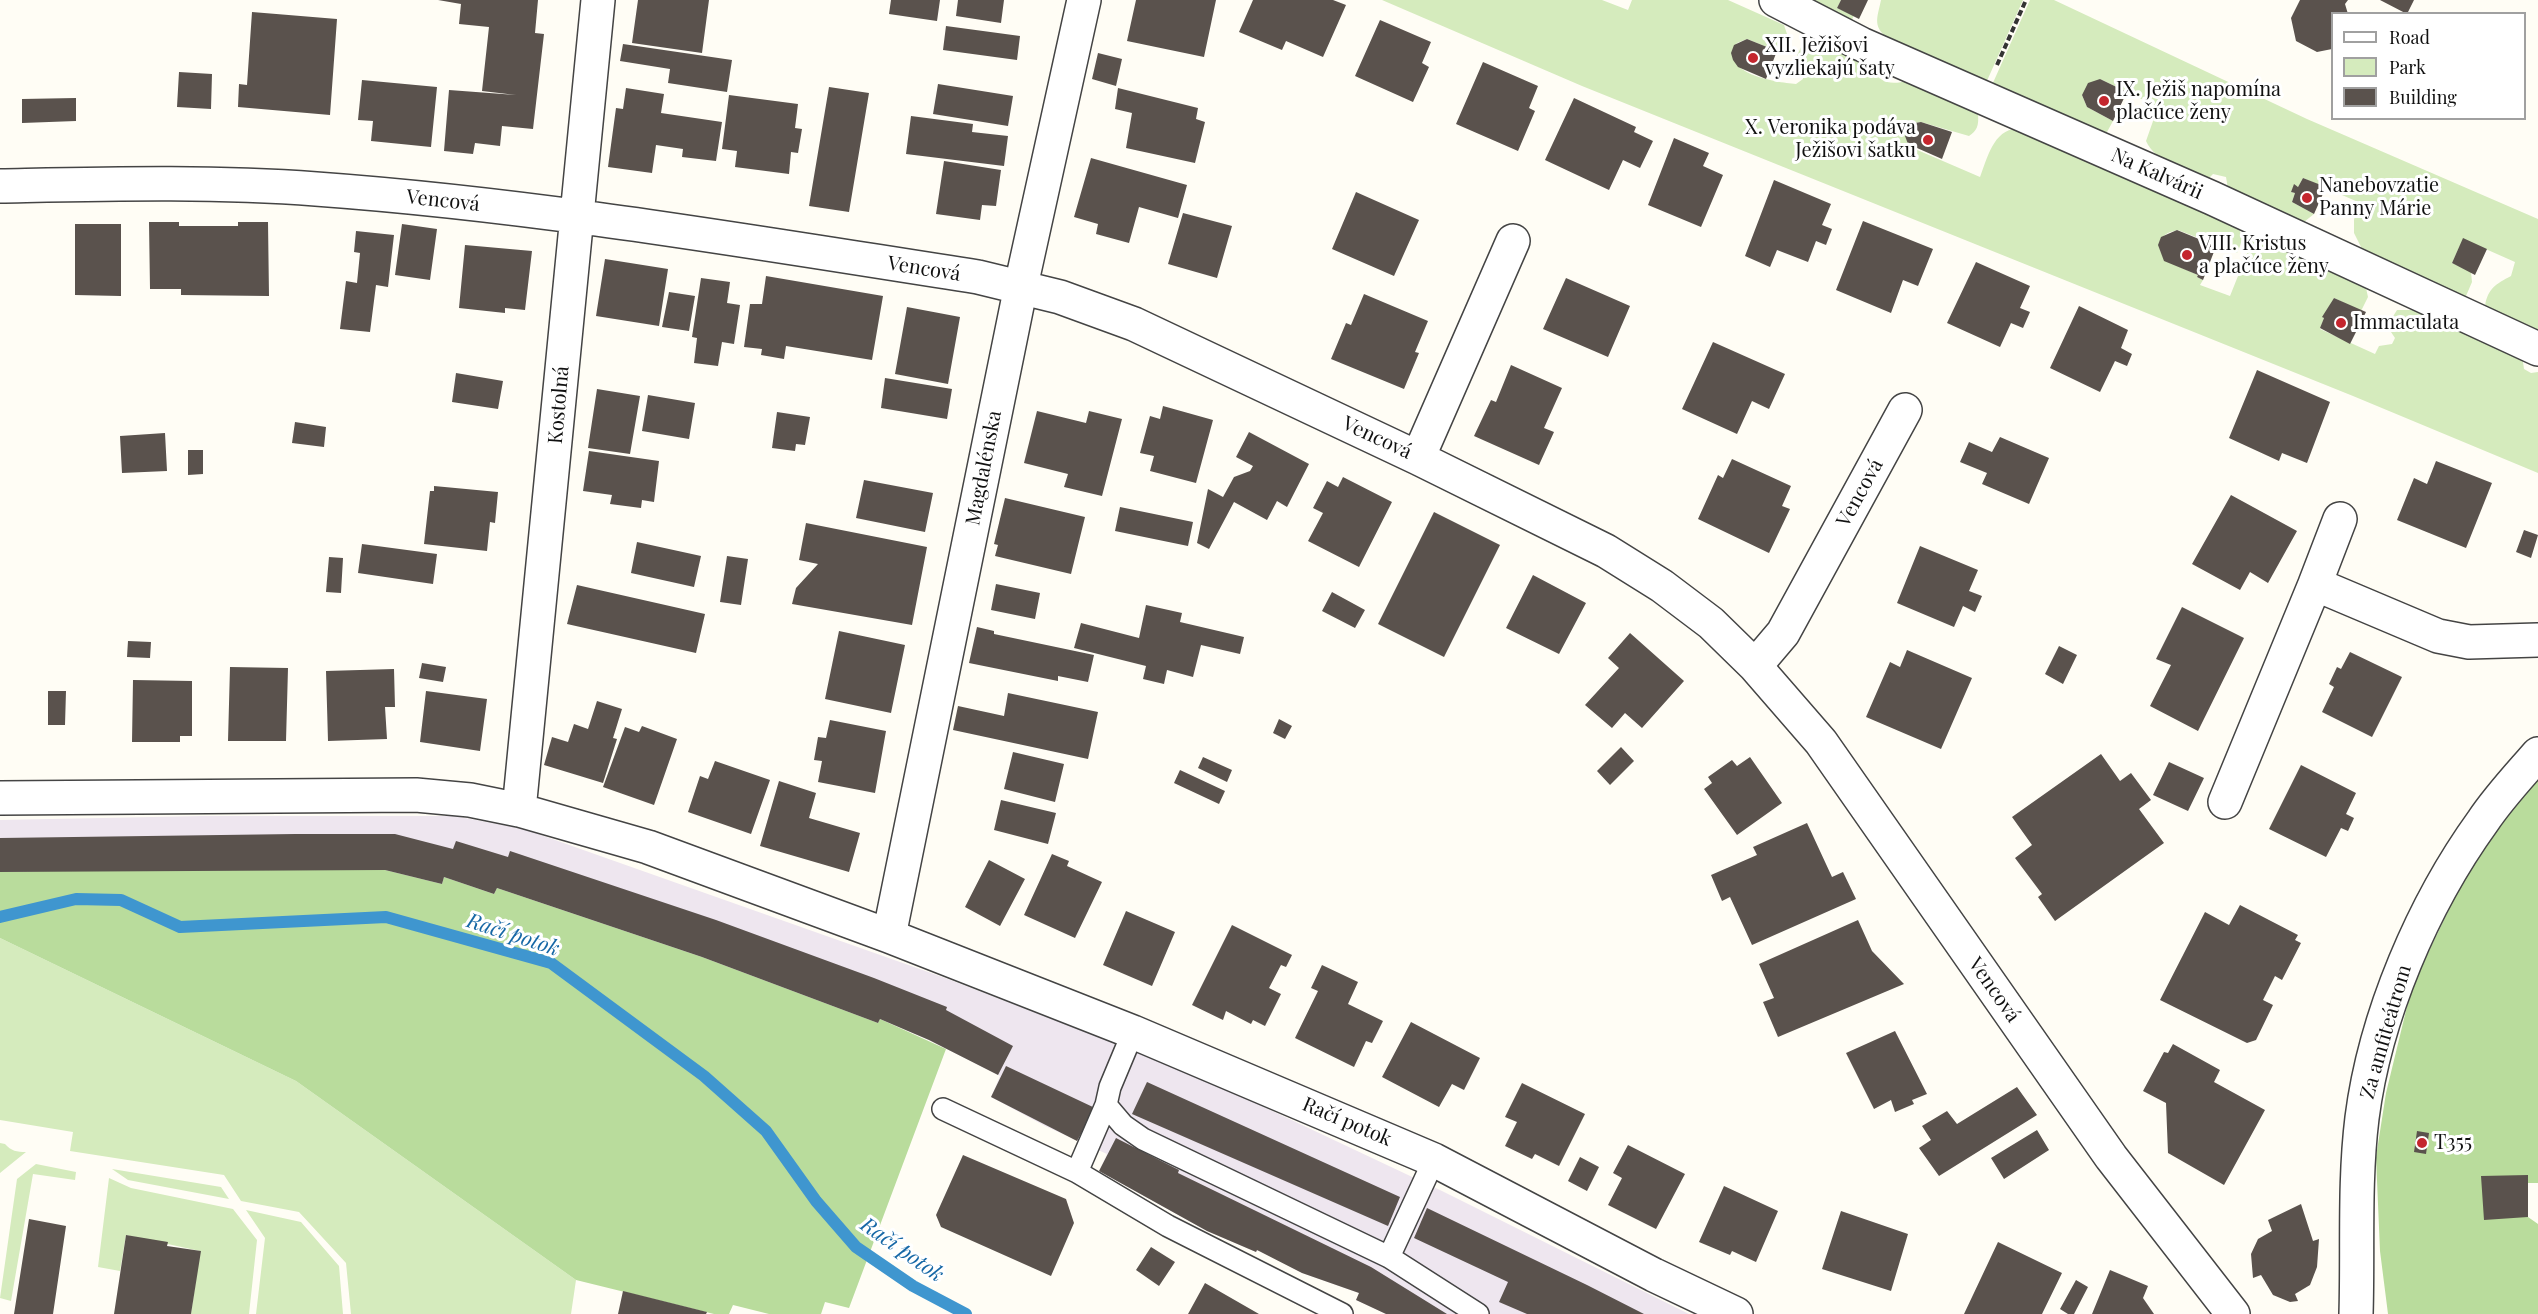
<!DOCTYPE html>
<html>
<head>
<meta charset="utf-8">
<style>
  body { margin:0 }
  #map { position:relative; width:2538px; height:1314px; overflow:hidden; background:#fffdf5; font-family:"Playfair Display",serif }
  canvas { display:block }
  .legend { position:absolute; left:2331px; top:12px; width:195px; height:108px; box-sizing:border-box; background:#fff; border:2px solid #a0a0a0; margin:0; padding:8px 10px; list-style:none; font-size:18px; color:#111 }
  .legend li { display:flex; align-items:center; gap:12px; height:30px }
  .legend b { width:30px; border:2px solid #a0a0a0 }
</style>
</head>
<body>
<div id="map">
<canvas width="2538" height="1314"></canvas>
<ul class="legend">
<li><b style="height:8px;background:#fff"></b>Road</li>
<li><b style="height:16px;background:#d5ebbd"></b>Park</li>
<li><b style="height:16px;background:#5a524d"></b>Building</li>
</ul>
</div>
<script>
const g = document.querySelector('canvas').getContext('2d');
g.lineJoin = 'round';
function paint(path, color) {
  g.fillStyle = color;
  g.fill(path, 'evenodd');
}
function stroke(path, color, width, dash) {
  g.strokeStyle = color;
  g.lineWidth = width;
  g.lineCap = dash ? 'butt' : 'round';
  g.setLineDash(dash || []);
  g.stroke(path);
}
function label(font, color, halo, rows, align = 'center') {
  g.font = font + ' "Playfair Display",serif';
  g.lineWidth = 6;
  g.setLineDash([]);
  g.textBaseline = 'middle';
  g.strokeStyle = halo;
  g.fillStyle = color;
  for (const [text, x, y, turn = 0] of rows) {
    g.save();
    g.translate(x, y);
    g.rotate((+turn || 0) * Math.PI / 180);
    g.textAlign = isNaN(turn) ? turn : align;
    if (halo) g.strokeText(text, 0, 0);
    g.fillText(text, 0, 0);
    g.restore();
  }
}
paint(new Path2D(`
  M203 816H455L524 829 948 979 1127 1048 1230 1091 1442 1191 1689 1314H1386L1356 1300 1359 1293 1302 1273 1258 1250 1256 1252 1207 1231 1099 1171 1107 1154 1045 1126 991 1097 1000 1076 929 1040 880 1019 878 1023 702 957 497 888 494 894 445 878 442 884 359 871 0 872V820Z`), '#eee6ef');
paint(new Path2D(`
  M1382 0H1602L1628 10 1632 0H1728L1784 25 1788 37 1780 43 1777 51 1747 39 1737 43C1719 74 1775 82 1796 84L1803 79 1801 66 1794 62 1802 45C1818 36 1839 45 1854 55 1876 67 1875 91 1909 80L1971 108 1978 115C1979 125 1977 131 1969 136L1921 122C1904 124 1901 140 1915 149L1980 177C1987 159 1994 127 2019 129L2237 226C2244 237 2242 242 2237 253L2178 230C2170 232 2163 233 2160 243 2156 261 2186 269 2198 275L2197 277 2203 280 2200 285 2230 296 2252 241H2266L2366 288 2368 297 2361 311 2334 298 2323 317 2324 318 2320 329 2375 354 2379 346 2392 344 2395 338 2387 326 2397 310H2417L2522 355 2524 369 2531 373 2538 372V473L2353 396 1582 86Z
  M1804 0H1841L1837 8 1854 15 1851 22Z
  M1881 0H2023L1986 83 1890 40C1872 27 1877 19 1881 0Z
  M2030 0H2054L2307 119 2538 219V334L2489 311 2485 306C2488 288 2496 284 2511 276L2515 262 2463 239 2452 263 2471 272 2472 282 2466 296 2458 298 2376 258 2362 249 2354 233V220L2358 202 2303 178 2298 187 2294 185 2291 192 2295 193 2292 202 2314 214 2304 222 2299 221 2228 189 2226 177 2213 174 2207 180C2187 170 2155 162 2146 141L2158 107 2100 79 2082 95 2087 107 2113 121 2107 132H2102L1992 85Z
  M0 938 296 1081 576 1280 571 1314H351L346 1263 299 1212 241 1201 224 1175 70 1151 73 1132 0 1120Z
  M0 1143 5 1144C11 1151 17 1152 26 1152L0 1173Z
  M36 1164 76 1172 75 1180 33 1174 11 1301 0 1298 17 1179Z
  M112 1169 221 1187 229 1199 128 1180Z
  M109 1178 131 1188 233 1209 257 1240 249 1314H191L200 1251 126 1235 120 1271 98 1267Z
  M246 1210 301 1222 339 1266 343 1314H256L265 1238Z`), '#d5ebbd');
paint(new Path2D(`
  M2538 777V1183H2528V1217L2538 1224V1314H2388L2380 1251 2376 1157 2386 1093 2412 986 2473 860 2503 817Z
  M79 870H385L442 884 444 877 494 894 497 888 702 957 878 1023 880 1019 946 1049 849 1308 825 1302 821 1314H769L733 1305 729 1314H714L576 1280 296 1081 0 938V872Z`), '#b9dc9c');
stroke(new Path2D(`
  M0 917 76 899 121 900 180 927 386 917 551 963 704 1076 766 1131 816 1201 856 1247 913 1286 966 1314`), '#3f96cf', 12);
paint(new Path2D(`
  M438 0H538L535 33 544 34 533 129 502 126 500 146 475 143 473 154 444 151 449 90 516 95 482 91 489 27 459 24 461 4Z
  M638 0H709L702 53 632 43Z
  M891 0H940L937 21 889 14Z
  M958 0H1004L1001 23 956 16Z
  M1136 0H1216L1204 57 1127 41Z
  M1253 0H1333L1346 5 1323 57 1286 41 1282 50 1239 32Z
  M1841 0H1868L1859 19 1837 8Z
  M2300 0H2348L2345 4 2348 14H2332V49L2317 52 2296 41 2291 18Z
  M2380 0H2414L2407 14Z
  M252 12 337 19 330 115 238 107 239 84 247 85Z
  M1380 20 1431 42 1422 63 1429 67 1413 102 1355 76Z
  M946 26 1020 36 1017 60 943 50Z
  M1747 39 1777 51 1766 79 1738 67 1733 60 1731 53 1734 45Z
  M623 44 732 60 727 92 668 83 670 69 620 61Z
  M1098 53 1122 59 1116 86 1092 79Z
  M1483 62 1538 86 1529 108 1535 111 1518 151 1456 124Z
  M179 72 212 74 211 109 177 107Z
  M2100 79 2127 92 2113 121 2087 107 2082 95 2088 83Z
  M362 80 437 87 431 147 371 141 373 121 358 120Z
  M938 84 1013 96 1008 126 933 114Z
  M829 87 869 93 849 212 809 206Z
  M626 88 664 94 661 113 722 122 716 161 682 157 683 149 656 145 652 173 608 167 616 108 623 109Z
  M1118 88 1198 108 1196 119 1205 122 1195 163 1126 148 1132 113 1115 109Z
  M729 95 798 104 795 128 802 129 798 153 791 152 789 174 735 167 737 151 722 149Z
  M76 98V121L22 123V99Z
  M1574 98 1636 127 1634 132 1653 141 1640 168 1623 160 1609 190 1545 160Z
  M911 116 973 124 972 132 1008 136 1004 166 906 154Z
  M1921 122 1952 132 1942 159 1908 144 1905 136 1907 128 1915 123Z
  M1674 138 1709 153 1703 166 1723 175 1701 227 1648 205Z
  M1091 158 1187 185 1178 218 1139 207 1129 243 1096 234 1098 224 1074 217Z
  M944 161 1001 170 996 206 982 205 980 220 936 214Z
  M2303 178 2326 187 2314 214 2292 202 2295 193 2291 192 2294 184 2298 187Z
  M1774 180 1831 204 1822 225 1832 229 1826 245 1816 241 1808 262 1777 250 1770 267 1745 256Z
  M1356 192 1419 220 1394 276 1332 249Z
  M1183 213 1232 226 1217 278 1168 264Z
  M1863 221 1933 249 1918 286 1903 280 1891 313 1836 290Z
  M149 222H179V226H238V222H268L269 296 181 295V289H150Z
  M75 224H121V296L75 295Z
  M402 224 437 229 430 280 395 275Z
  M2177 230 2211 244 2212 242 2217 244 2203 280 2197 277 2198 275 2164 261 2158 245 2161 237Z
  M356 231 394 235 388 287 376 285 370 332 340 329 346 281 357 283 360 253 354 252Z
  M2463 238 2487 249 2475 275 2452 263Z
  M465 245 532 251 525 310 505 308V313L459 308Z
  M605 259 668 269 659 326 596 316Z
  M1976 262 2030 286 2020 308 2030 312 2023 328 2011 323 2000 347 1947 323Z
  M766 276 883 296 872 360 786 346 784 359 761 355 762 349 744 347 750 304H762Z
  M701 278 730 282 727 303 740 305 734 344 722 342 718 366 694 363 697 338 692 337Z
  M1566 278 1630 306 1608 357 1543 329Z
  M669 292 695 296 689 331 662 327Z
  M1364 294 1428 321 1415 352 1419 353 1404 389 1331 359 1346 323 1351 325Z
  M2334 298 2366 312 2350 344 2320 328 2324 318 2322 317Z
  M2079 306 2128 330 2121 348 2132 354 2127 366 2115 361 2100 392 2050 368Z
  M907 307 960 317 948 384 895 374Z
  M1713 342 1785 374 1769 409 1752 401 1737 434 1682 409Z
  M1511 365 1562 388 1544 428 1554 432 1539 465 1474 436 1491 400 1496 402Z
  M2257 370 2330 402 2307 463 2282 453 2279 461 2229 438Z
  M456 373 503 381 498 409 452 402Z
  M885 378 952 389 947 419 881 408Z
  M597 389 640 396 630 454 588 448Z
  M648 395 695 403 689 439 642 431Z
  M1163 406 1213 420 1196 483 1150 471 1154 456 1140 453 1150 416 1160 419Z
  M1037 411 1086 423 1089 411 1122 419 1102 496 1064 487 1068 474 1024 463Z
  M777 412 810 417 805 445 796 444 795 451 772 448Z
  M295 422 326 427 324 447 292 443Z
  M1249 432 1309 464 1287 507 1277 501 1267 520 1234 502 1209 549 1197 543 1208 489 1223 497 1234 477 1250 471 1253 466 1236 457Z
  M165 433 167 471 122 473 120 436Z
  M2000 437 2049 458 2029 504 1982 484 1987 473 1960 462 1969 442 1992 452Z
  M188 450H203V474L188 475Z
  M589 451 659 461 654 502 642 500 641 508 610 504 612 495 583 491Z
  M1732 459 1791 486 1782 506 1790 509 1769 553 1698 519 1718 475 1723 478Z
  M2436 461 2492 483 2466 548 2397 520 2414 478 2427 484Z
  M1343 477 1392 502 1359 567 1308 541 1323 513 1313 508 1327 481 1338 487Z
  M864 480 933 493 925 532 856 518Z
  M434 486 498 492 495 523 490 522 487 551 424 544 430 491H434Z
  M2231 495 2297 531 2268 583 2250 572 2240 590 2192 564Z
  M1005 498 1085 517 1071 574 995 556 998 545 994 544Z
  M1120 507 1193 522 1188 546 1115 531Z
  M1434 512 1500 545 1444 657 1378 624Z
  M806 523 927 547 912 625 792 604 796 588 818 564 799 560Z
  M2524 530 2538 535 2531 558 2516 552Z
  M637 542 701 556 694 587 631 573Z
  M362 544 437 554 433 584 358 573Z
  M1920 546 1978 570 1969 591 1982 596 1975 612 1963 606 1954 627 1897 603Z
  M727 556 748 559 741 605 720 602Z
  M329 557 343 558 341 593 326 592Z
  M1533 575 1586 603 1559 654 1506 628Z
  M996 584 1040 593 1035 619 991 610Z
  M577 585 705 614 696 653 567 624Z
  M1332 592 1365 610 1355 628 1322 611Z
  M1146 605 1182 613 1180 622 1244 637 1240 654 1201 645 1193 677 1167 670 1164 684 1143 679 1146 666 1074 648 1081 623 1139 638Z
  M2182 607 2244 638 2198 731 2150 706 2171 665 2156 659Z
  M977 627 994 631V634L1094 655 1088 682 1058 676V681L969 663Z
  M839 631 905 645 891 713 825 699Z
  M1630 633 1684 681 1642 728 1625 713 1612 728 1585 705 1619 668 1608 658Z
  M128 641 151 642 150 658 127 657Z
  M2059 646 2077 655 2063 684 2045 674Z
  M1907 650 1972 678 1941 749 1866 717 1890 662 1900 667Z
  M2350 652 2402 677 2372 737 2322 712 2334 687 2329 684 2337 667 2341 669Z
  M422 663 446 667 443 682 419 678Z
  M230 667 288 668 286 741H228Z
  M394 669 395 707H385L387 739 328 741 326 671Z
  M133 680 192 681V736H180V742H132Z
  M48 691H66L65 725H48Z
  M426 691 487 699 480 751 420 742Z
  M1008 693 1098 712 1088 759 953 730 958 706 1004 716Z
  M597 701 622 709 613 738 617 739 603 783 544 765 552 737 568 742 574 724 588 729Z
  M1279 719 1292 726 1285 739 1273 733Z
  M830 720 886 731 875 793 818 782 822 761 814 760 818 737 826 738Z
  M642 726 677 739 654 805 603 787 625 727 639 732Z
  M1621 747 1634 761 1610 785 1597 771Z
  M1013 752 1064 764 1055 802 1004 789Z
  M2101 754 2120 781 2131 773 2151 800 2139 809 2164 843 2055 921 2038 897 2042 894 2015 858 2032 845 2012 817Z
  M1203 757 1232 770 1227 782 1198 768Z
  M1750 757 1782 803 1737 835 1704 789 1712 783 1708 777 1732 760 1737 766Z
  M715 761 770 780 751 834 688 812 700 776 708 779Z
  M2169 762 2204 778 2188 811 2153 795Z
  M2301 765 2356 793 2346 814 2354 818 2348 831 2341 828 2326 857 2269 829Z
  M1180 770 1225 791 1219 804 1174 783Z
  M779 781 816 793 809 818 860 833 849 872 760 846Z
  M1001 800 1056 813 1048 844 994 830Z
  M1807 823 1832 877 1843 872 1856 899 1752 945 1730 897 1722 901 1711 875 1757 855 1753 847Z
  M295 834H395L453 849 456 841 508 857 510 851 716 920 874 978 947 1007 946 1010 1013 1046 998 1075 929 1040 880 1019 878 1023 702 957 497 888 494 894 444 877 442 884 385 870 0 872V838Z
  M1052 854 1069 861 1067 866 1102 882 1075 938 1024 915Z
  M989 860 1025 879 1000 926 965 907Z
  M2240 905 2298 935 2295 940 2301 943 2282 980 2275 976 2263 1000 2273 1005 2256 1040 2247 1043 2160 1000 2205 912 2229 925Z
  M1126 911 1175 932 1152 986 1103 965Z
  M1858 920 1872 951 1904 984 1778 1037 1763 1002 1774 998 1759 964Z
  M1232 925 1292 955 1286 967 1281 965 1269 988 1281 994 1265 1026 1253 1020 1251 1024 1226 1011 1223 1020 1192 1005Z
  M1322 965 1358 982 1348 1004 1383 1021 1372 1043 1366 1041 1354 1067 1295 1038 1318 991 1311 988Z
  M1411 1022 1480 1058 1464 1090 1452 1084 1439 1107 1382 1077Z
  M1895 1031 1927 1094 1912 1100 1914 1104 1895 1112 1891 1100 1874 1109 1846 1053Z
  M2173 1044 2220 1070 2214 1082 2265 1110 2224 1185 2168 1153 2166 1103 2143 1091 2164 1052 2168 1053Z
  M1006 1066 1095 1108 1077 1141 991 1097Z
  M1147 1082 1400 1197 1388 1226 1132 1114Z
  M1522 1083 1585 1114 1559 1166 1535 1154 1532 1159 1505 1146 1517 1122 1505 1117Z
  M2017 1087 2037 1115 1939 1176 1919 1148 1931 1140 1922 1126 1947 1111 1957 1124Z
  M2037 1130 2049 1150 2004 1179 1991 1158Z
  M2417 1131 2429 1133 2426 1154 2414 1152Z
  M1116 1138 1179 1170 1178 1173 1371 1267 1447 1314H1386L1356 1300 1359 1293 1302 1273 1257 1250 1256 1252 1207 1231 1099 1171Z
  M1628 1145 1685 1174 1656 1229 1608 1205 1622 1178 1613 1173Z
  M963 1155 1066 1199 1074 1223 1051 1276 941 1227 936 1215Z
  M1580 1157 1599 1167 1587 1191 1568 1181Z
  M2528 1175V1217L2484 1220 2481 1176Z
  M1724 1186 1778 1211 1756 1262 1732 1251 1730 1255 1699 1242Z
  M2301 1204 2313 1241 2319 1239 2317 1267 2310 1285 2295 1294 2298 1301 2290 1302 2273 1295 2261 1275 2253 1278 2251 1254 2258 1239 2272 1231 2268 1220Z
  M1427 1208 1587 1285 1644 1314H1527L1499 1302 1508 1282 1414 1238Z
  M1841 1211 1908 1234 1891 1291 1822 1269Z
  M29 1219 66 1226 53 1314H14Z
  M126 1235 168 1242 167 1246 201 1251 191 1314H114Z
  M1998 1242 2062 1273 2042 1314H1964Z
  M1151 1247 1175 1262 1159 1286 1136 1270Z
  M2110 1270 2148 1286 2143 1298 2154 1314H2092Z
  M2076 1280 2088 1287 2074 1314H2068L2060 1309Z
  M1205 1283 1259 1314H1188Z
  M623 1291 707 1312 706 1314H618Z`), '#5a524d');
const lane = new Path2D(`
  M1106 1105 1123 1125 1143 1139 1389 1257 1478 1314
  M943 1109 1077 1172 1106 1105 1110 1087 1133 1032
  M1077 1172 1168 1226 1342 1314
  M1389 1257 1434 1160`);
const street = new Path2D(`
  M1776 0 1861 44 2212 198 2538 349
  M0 186C105 184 211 181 316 189 538 205 758 243 978 277L1060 297 1134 324 1418 458 1606 551 1662 586 1711 623 1755 666 1821 742 2111 1157 2233 1314
  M1418 458 1513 241
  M2315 584 2340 519
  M1755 666 1783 633 1905 410
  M0 798 416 795 470 800 519 810 648 847 889 936 1133 1032 1434 1160 1654 1275 1736 1314
  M2225 802 2315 584 2438 636 2469 642 2538 640
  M519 810 598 0
  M889 936 1021 286 1084 0
  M2356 1314C2358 1249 2354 1183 2362 1118 2375 1016 2423 904 2483 821 2499 797 2519 776 2538 754`);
stroke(lane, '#444', 24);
stroke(street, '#444', 36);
stroke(new Path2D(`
  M1997 65 2026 0`), '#333', 4, [6, 3]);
stroke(lane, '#fff', 21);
stroke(street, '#fff', 33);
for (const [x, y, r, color] of [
  [1753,58,6,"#c4262e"],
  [2104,101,6,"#c4262e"],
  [1928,140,6,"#c4262e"],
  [2307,198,6,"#c4262e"],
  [2187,255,6,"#c4262e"],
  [2341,323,6,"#c4262e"],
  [2422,1143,6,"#c4262e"]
]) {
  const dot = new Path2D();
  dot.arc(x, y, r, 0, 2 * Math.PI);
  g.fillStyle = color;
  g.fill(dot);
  stroke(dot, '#fff', 2);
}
label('20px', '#111', '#fff', [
  ["XII. Ježišovi",1765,46],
  ["vyzliekajú šaty",1765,69],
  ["IX. Ježiš napomína",2116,90],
  ["plačúce ženy",2116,113],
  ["X. Veronika podáva",1916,128,"right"],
  ["Ježišovi šatku",1916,151,"right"],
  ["Nanebovzatie",2319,186],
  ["Panny Márie",2319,209],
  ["VIII. Kristus",2199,244],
  ["a plačúce ženy",2199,267],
  ["Immaculata",2353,323],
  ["T355",2434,1143]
], 'left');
label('20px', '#111', '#fff', [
  ["Na Kalvárii",2157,174,24],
  ["Vencová",443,201,6],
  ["Vencová",924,269,9],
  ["Kostolná",559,405,-85],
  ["Vencová",1377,438,25],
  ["Magdalénska",984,468,-79],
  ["Vencová",1860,493,-61],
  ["Vencová",1994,990,55],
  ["Za amfiteátrom",2386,1032,-74],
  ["Račí potok",1347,1122,23]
]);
label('italic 21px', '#1768a6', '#fff', [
  ["Račí potok",513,935,18],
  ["Račí potok",902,1250,35]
]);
</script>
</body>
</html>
